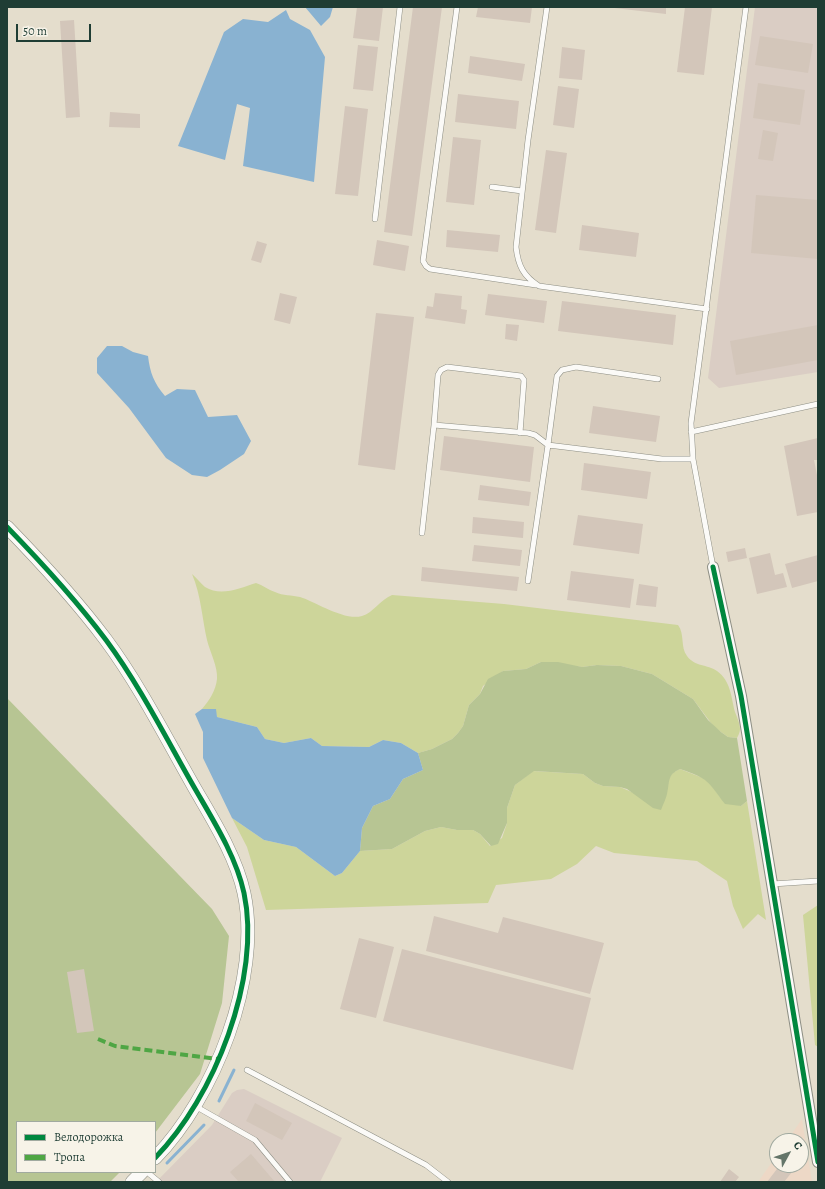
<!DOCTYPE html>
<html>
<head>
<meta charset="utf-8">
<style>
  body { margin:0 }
  #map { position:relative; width:825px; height:1189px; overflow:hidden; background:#e4ddcc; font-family:Alegreya,serif }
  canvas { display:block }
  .frame { position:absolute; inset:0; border:8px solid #1f3d34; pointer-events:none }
  .legend { position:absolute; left:16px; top:1121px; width:140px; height:52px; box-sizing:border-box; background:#f7f3e8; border:1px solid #a1aaa0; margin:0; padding:5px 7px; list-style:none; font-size:12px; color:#1f3d34 }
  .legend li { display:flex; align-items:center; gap:8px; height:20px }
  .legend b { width:20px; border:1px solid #a1aaa0 }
  .north { position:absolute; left:769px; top:1133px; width:40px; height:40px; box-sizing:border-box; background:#f7f3e8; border:1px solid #a1aaa0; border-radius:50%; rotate:50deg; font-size:11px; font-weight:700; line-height:16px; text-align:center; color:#1f3d34 }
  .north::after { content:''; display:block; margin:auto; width:14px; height:18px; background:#647569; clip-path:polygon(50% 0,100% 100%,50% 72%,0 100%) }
  .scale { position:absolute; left:16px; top:24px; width:75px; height:18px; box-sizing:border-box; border:2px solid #1f3d34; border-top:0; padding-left:5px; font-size:12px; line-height:14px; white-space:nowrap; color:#1f3d34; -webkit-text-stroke:3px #f7f3e8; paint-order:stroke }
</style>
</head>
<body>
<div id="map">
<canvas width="825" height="1189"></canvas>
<div class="frame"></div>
<ul class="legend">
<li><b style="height:5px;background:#00873e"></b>Велодорожка</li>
<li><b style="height:5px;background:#4fa644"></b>Тропа</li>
</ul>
<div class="north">С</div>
<div class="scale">50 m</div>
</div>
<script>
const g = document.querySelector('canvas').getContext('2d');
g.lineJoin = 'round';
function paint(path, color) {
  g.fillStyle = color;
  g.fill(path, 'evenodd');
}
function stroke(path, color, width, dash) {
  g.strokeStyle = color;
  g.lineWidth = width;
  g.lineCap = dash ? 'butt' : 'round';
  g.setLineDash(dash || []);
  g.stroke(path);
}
paint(new Path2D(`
  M802 1119 812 1182H758L777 1155V1165H801V1141H787Z`), '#edd8c6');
paint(new Path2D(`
  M755 7H818V372L719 388 708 378Z
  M244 1089 342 1138 320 1182H156L212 1125 232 1093 237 1090Z`), '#dacdc4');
paint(new Path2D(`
  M192 574C197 578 200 583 205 587 221 597 240 588 256 583 263 585 268 590 275 592 283 596 292 595 300 597 316 602 344 621 362 616 373 613 380 600 392 595L504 604 678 625C685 634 680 647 687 656 695 667 707 664 717 671 731 681 731 697 735 712 737 717 740 724 740 729 740 732 738 736 737 738L728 737 714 727 693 699 652 674 621 666 597 665 582 667 541 662 526 669 503 671 483 686 480 694 469 705 463 726 458 733 452 739 432 749 418 753 401 743 383 740 369 747 322 746 311 738 284 743 265 739 257 727 217 717 215 709H202C209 701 216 690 217 679 218 667 210 652 207 640 202 618 201 595 192 574Z
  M680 769 703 778 710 783 720 797 741 806 747 801 766 920 758 914 743 929 733 906 727 881 697 861 614 853 596 846 577 864 551 879 496 885 488 903 266 910 247 847 232 818 264 840 296 847 335 876 342 873 360 851 392 849 425 831 441 827 457 830H473L480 834 490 846 502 838 507 823V808L515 785 533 771 583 774 595 783 603 786 620 787 634 793 668 787C668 777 671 773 680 769Z
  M818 905V1047L815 1045 803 915Z`), '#cdd59a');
paint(new Path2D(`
  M541 662H558L582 667 597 665 621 666 652 674 693 699 708 720 721 732 728 737 737 738 747 801 741 806 725 804C707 781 710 779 680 769 667 775 670 781 667 794 666 799 663 804 661 810L653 808 627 789 620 787 603 786 595 783 583 774 534 771 515 785 507 808V823L498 844 491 846 480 834 473 830H457L441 827 425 831 392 849 360 851 362 828 373 806 390 799 403 779 423 770 418 753 432 749 452 739 458 733 463 726 469 705 480 694 488 679 503 671 526 669Z
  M7 698 212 909 229 936 222 1003 200 1074 155 1133V1122H17V1172H120L110 1182H7Z`), '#b7c593');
paint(new Path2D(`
  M305 7H333L330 17 321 26Z
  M286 10 290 19 310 30 325 57 314 182 243 166 250 108 237 104 225 160 178 146 224 32 243 19 268 22Z
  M107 346H122L133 352 148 356C150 373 154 383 165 396L177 389 195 390 208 417 237 415 251 441 244 454 220 470 207 477 192 475 166 458 129 408 97 373V358Z
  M202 709H216L217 717 257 727 265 739 284 743 311 738 322 746 369 747 383 740 401 743 418 753 423 770 403 779 390 799 373 806 362 828 360 851 342 873 335 876 296 847 264 840 232 818 203 758V732L195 714Z`), '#89b2d1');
stroke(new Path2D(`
  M219 1101 234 1070
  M167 1163 204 1125`), '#89b2d1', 3);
paint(new Path2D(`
  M357 7H383L379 41 353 38Z
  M413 7H442L412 236 384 232Z
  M478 7H532L530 23 476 17Z
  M606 7H666V14Z
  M685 7H712L704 75 677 72Z
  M74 20 80 117 66 118 60 21Z
  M760 36 813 44 808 73 755 65Z
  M358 45 378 47 373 91 353 89Z
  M562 47 585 50 582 80 559 78Z
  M470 56 525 64 522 81 468 73Z
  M758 83 805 90 800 125 753 118Z
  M558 86 579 89 574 128 553 125Z
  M458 94 519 101 516 129 455 122Z
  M345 106 368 109 358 196 335 194Z
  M110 112 140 114V128L109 127Z
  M763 130 778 133 773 161 758 159Z
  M453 137 481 140 474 205 446 202Z
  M546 150 567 153 556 233 535 230Z
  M756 195 818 200V259L751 253Z
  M582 225 639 233 636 257 579 250Z
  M447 230 500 235 498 252 446 247Z
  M377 240 409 246 405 271 373 265Z
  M257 241 267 244 261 263 251 260Z
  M280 293 297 297 290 324 274 320Z
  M435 293 462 296 461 309 467 310 465 324 425 318 427 306 433 307Z
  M488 294 547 301 544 323 485 315Z
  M562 301 676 315 673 345 558 331Z
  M376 313 414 317 395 470 358 465Z
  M506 324 519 325 517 341 505 339Z
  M818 325V360L736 375 730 341Z
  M593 406 660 416 656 442 589 433Z
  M444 436 534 447 530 482 440 470Z
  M818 438V460H814L818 480V512L797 516 784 446Z
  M584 463 651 472 647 499 581 490Z
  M480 485 531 492 529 506 478 500Z
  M578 515 643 524 639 554 573 545Z
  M473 517 524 522 523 538 472 533Z
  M474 545 522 550 520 566 472 561Z
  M745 548 747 558 728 562 726 552Z
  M770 553 775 575 783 573 787 587 757 594 749 558Z
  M818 555V581L792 588 785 564Z
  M422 567 519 577 517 591 421 581Z
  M571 571 634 579 630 608 567 600Z
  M639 584 658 587 656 607 636 605Z
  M434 916 498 933 503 917 604 943 590 994 426 951Z
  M359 938 394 947 376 1018 340 1009Z
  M402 949 591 998 573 1070 383 1021Z
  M84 969 94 1031 77 1033 67 972Z
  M255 1103 292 1123 282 1140 246 1121Z
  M251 1154 275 1182H239L230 1172Z
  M780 1165 792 1172 784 1182H767Z
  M729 1169 739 1177 735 1182H720Z`), '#d3c6ba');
const service = new Path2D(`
  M457 7 423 261 426 266 430 269 536 285
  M547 7 528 140 516 247C518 265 523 276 539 286L707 309
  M492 187 522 191
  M375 219 400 7
  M434 425 438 375 441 370 447 367 521 376 524 380 520 433
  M691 432 818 404
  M548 445 557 376 562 370 576 367 658 379
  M422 533 434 425 528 433 535 435 548 445
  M713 567 693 459 691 423 746 7
  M528 581 548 445 662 459H693
  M772 884 818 881
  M247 1070 426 1165 448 1182
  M195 1106 255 1140 290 1182
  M147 1172 159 1182`);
const minor = new Path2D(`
  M713 567 741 696 818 1162`);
const tertiary = new Path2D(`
  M7 527C42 563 76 600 106 640 140 686 166 738 194 787 213 820 236 856 244 893 262 977 214 1098 155 1158
  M132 1182 142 1172`);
stroke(service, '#8d8e84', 6);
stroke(minor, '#8d8e84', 12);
stroke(tertiary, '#8d8e84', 14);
stroke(service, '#fbfaf7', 5);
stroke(minor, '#fbfaf7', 10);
stroke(tertiary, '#fbfaf7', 13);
stroke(new Path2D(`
  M98 1039 115 1046 218 1059`), '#4fa644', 4, [8, 4]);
stroke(new Path2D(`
  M7 527C42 563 76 600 106 640 140 686 166 738 194 787 213 820 236 856 244 893 262 977 214 1098 155 1158
  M713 567 741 696 818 1162`), '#00873e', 5);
</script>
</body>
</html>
